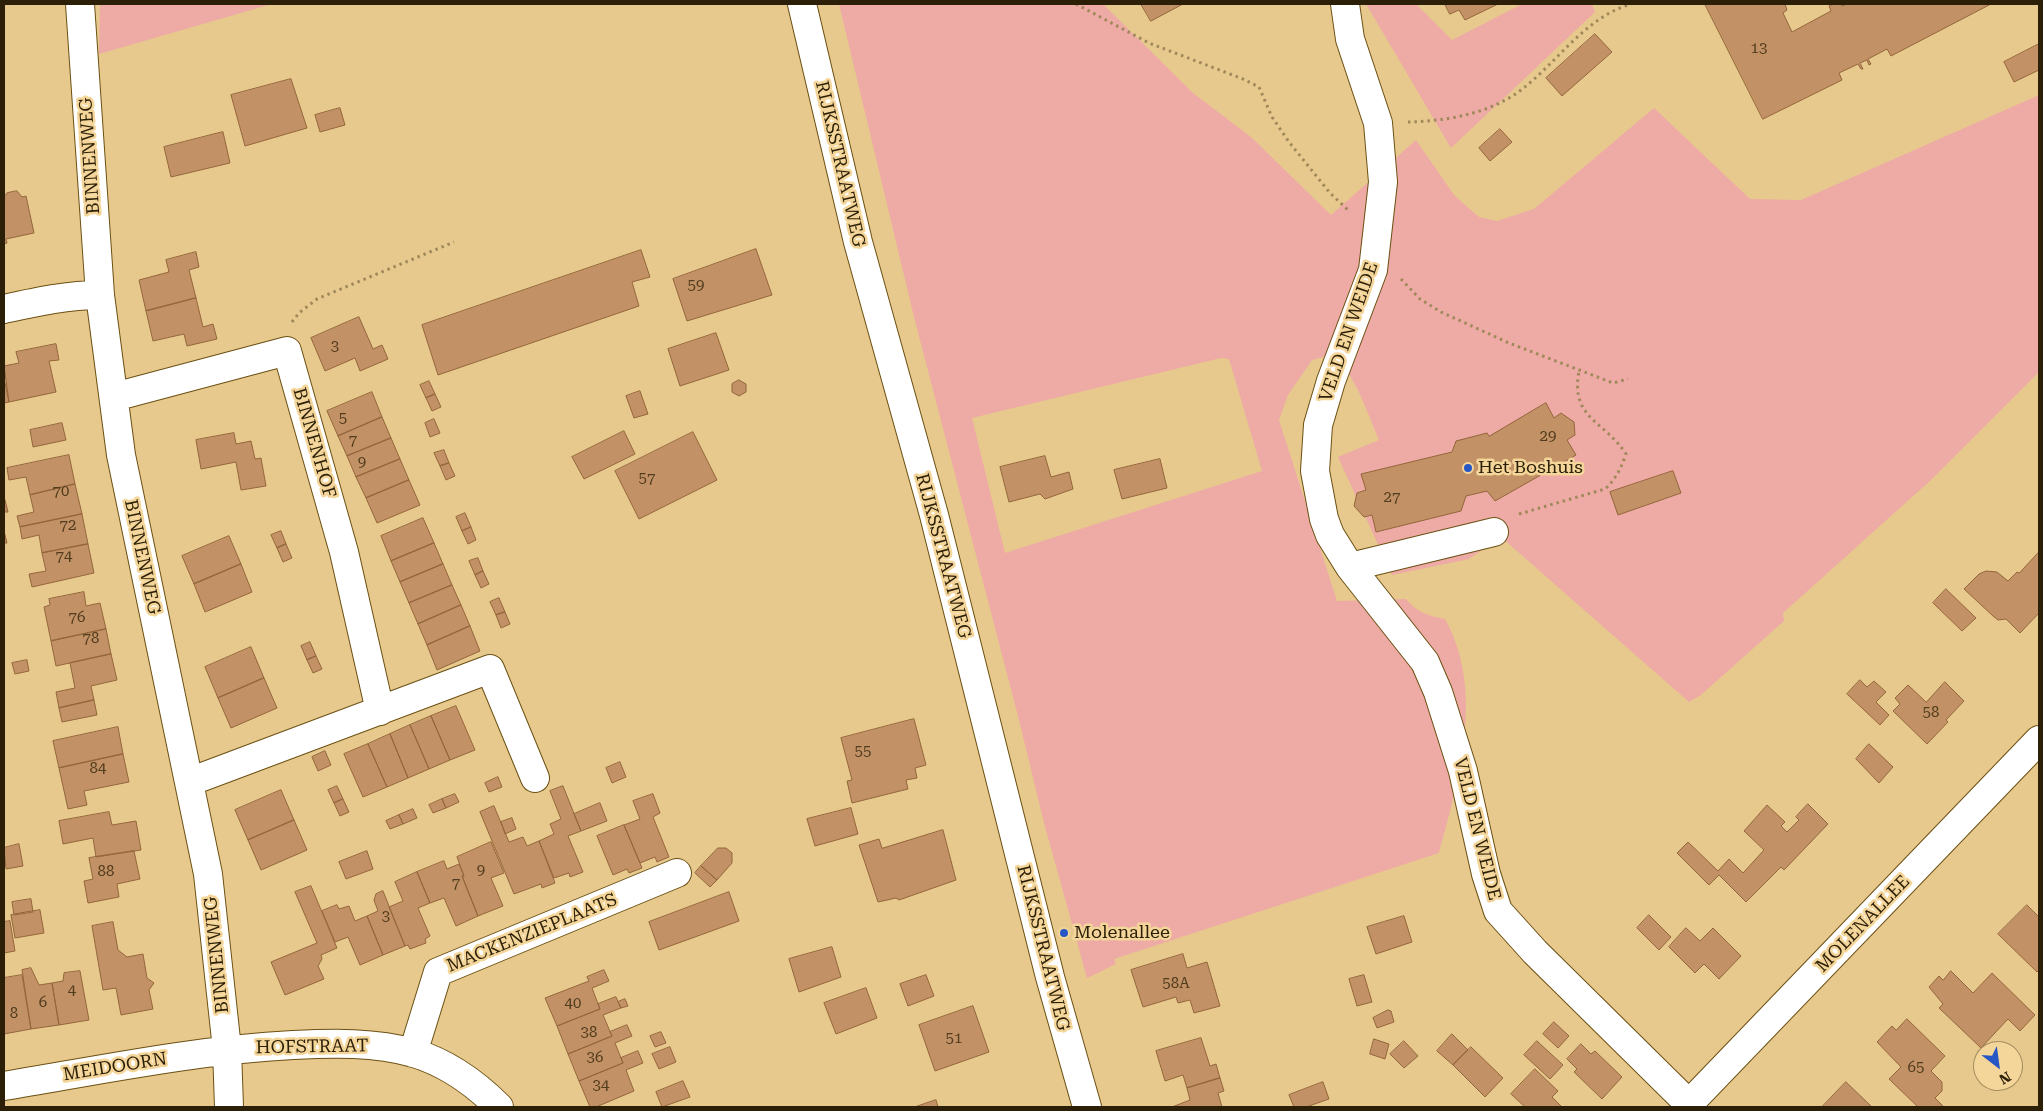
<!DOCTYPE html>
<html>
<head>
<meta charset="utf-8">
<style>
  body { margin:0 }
  #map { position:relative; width:2043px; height:1111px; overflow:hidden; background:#e7c98d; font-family:"Roboto Serif",serif }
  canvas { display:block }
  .frame { position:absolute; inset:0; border:5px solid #2b1f07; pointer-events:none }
  .north { position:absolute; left:1973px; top:1041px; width:50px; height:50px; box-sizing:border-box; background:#f5d69a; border:1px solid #a48d5f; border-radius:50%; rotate:150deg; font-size:14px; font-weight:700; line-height:20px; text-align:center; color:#2b1f07 }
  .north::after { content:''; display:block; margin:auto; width:18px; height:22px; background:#2657c5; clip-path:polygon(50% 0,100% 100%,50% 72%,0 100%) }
</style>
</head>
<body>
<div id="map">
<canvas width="2043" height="1111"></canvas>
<div class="frame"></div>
<div class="north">N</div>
</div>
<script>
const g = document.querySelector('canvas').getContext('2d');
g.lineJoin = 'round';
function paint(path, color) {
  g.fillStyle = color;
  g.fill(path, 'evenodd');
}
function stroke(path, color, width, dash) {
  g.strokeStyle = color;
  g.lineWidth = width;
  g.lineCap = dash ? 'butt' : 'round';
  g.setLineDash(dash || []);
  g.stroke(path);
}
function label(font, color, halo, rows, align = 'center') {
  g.font = font + ' "Roboto Serif",serif';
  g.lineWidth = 5;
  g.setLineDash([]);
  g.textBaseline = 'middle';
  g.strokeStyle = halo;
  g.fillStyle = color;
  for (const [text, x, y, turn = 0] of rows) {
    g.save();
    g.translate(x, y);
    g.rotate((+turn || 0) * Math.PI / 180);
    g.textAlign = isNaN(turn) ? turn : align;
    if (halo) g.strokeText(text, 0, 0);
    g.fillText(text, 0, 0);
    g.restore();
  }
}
paint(new Path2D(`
  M100 4H272L99 54Z
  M839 4H1103L1193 93 1251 137 1331 215 1416 140 1454 195 1479 217 1497 221 1534 209 1654 108 1750 199 1801 200 2039 95V372L1931 480 1783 613 1784 621 1701 695 1689 702 1501 537 1469 559 1392 575 1338 457 1379 440C1368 415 1354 370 1332 355L1312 360 1288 395 1279 420 1337 601 1406 599C1416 612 1429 616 1445 619 1485 690 1459 780 1439 853L1114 959 1116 964 1087 978 1044 823 1019 720 914 317ZM1221 358 1229 359 1262 471 1005 553 972 418Z
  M1366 4H1416L1452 40 1522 4H1592L1595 12 1451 148Z`), '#eeaaa5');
const building = new Path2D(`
  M1141 4H1183L1151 21Z
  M1445 4H1498L1465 20 1459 10 1450 14Z
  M1705 4H1785L1787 10 1783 13 1792 32 1831 11 1829 6 1833 4H1841L1842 6 1847 4H1991L1891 56 1887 49 1868 59 1871 64 1869 65 1867 60 1860 63 1863 69H1861L1858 64 1839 73 1842 80 1763 119Z
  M1595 34 1612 52 1562 96 1546 78Z
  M2039 44V70L2014 82 2004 62Z
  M291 79 307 128 245 146 231 95Z
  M340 108 345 125 320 132 315 115Z
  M1500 129 1512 142 1490 161 1479 148Z
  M223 132 230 163 171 177 164 147Z
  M17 191 22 197 26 196 34 233 6 239 7 243 4 244V197L7 193Z
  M756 249 772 295 687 321 673 279Z
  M641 250 650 277 632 282 639 306 438 375 422 325Z
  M196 252 199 267 189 270 196 298 146 311 139 280 169 272 166 260Z
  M196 298 203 327 213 324 217 339 187 346 184 334 153 341 146 311Z
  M359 317 373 349 382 345 388 359 360 371 355 358 325 371 311 338Z
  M716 333 729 370 680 386 668 349Z
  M56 344 59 360 49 361 56 392 9 402 4 366 19 363 16 352Z
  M4 378 9 402 4 403Z
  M739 380 746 384V392L739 396 732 392V384Z
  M429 381 435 394 426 398 420 385Z
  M640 391 648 414 634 418 626 396Z
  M372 392 382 417 338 436 327 411Z
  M435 394 441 407 432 411 426 398Z
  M1546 403 1554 418 1561 413 1574 422 1575 435 1567 440 1576 455 1495 501 1487 491 1466 496 1461 511 1376 532 1372 515 1364 517 1354 506 1357 493 1366 490 1361 474 1452 452 1456 441 1487 433 1489 436Z
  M382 417 391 438 347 456 338 436Z
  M434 419 440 433 430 437 425 423Z
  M62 423 66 440 33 447 30 430Z
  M624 431 635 454 584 479 572 457Z
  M693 432 717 480 639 519 615 471Z
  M234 433 236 444 251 441 255 459 261 458 266 486 241 490 236 462 201 469 196 440Z
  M391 438 400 459 356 477 347 456Z
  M444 450 449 463 440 466 434 453Z
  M69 455 75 484 30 495 26 477 9 480 7 468Z
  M1045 456 1051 477 1069 472 1073 489 1045 499 1040 494 1009 502 1000 467Z
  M400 459 409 480 366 498 356 477Z
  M1160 459 1167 488 1122 499 1114 470Z
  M449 463 455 476 446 480 440 466Z
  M1673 471 1681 493 1618 515 1610 492Z
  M409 480 420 505 377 523 366 498Z
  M75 484 82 514 20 527 17 516 34 512 30 495Z
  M5 500 8 512H4V501Z
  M465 513 471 527 462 531 456 517Z
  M82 514 88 544 42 553 39 535 22 539 20 527Z
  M423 518 434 543 391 561 381 536Z
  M471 527 476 540 468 544 462 531Z
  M4 531 7 543H4Z
  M281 531 286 544 277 548 271 535Z
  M229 536 241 564 194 584 182 556Z
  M434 543 443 564 400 582 391 561Z
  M88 544 94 573 32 587 29 574 46 571 42 553Z
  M286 544 292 558 283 562 277 548Z
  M2039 552V613L2020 633 2006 619 1998 620 1993 616 1964 589 1979 574 1986 571 1997 572 2008 581 2017 572 2019 573Z
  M478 558 483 571 475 575 469 561Z
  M241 564 252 592 205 612 194 584Z
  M443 564 452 585 409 603 400 582Z
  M483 571 489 584 481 588 475 575Z
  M452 585 461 605 418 624 409 603Z
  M1946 589 1976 618 1962 631 1933 603Z
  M84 592 86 606 100 603 106 629 51 641 44 607 50 605 49 599Z
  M499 598 505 612 496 615 490 602Z
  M461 605 470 626 427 645 418 624Z
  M505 612 510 624 501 628 496 615Z
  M470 626 480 651 437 670 427 645Z
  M106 629 111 654 56 666 51 641Z
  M310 642 316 656 307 660 301 646Z
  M251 647 264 678 218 698 205 667Z
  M111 654 117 680 91 686 94 700 59 708 56 692 75 688 70 663Z
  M316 656 322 669 313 673 307 660Z
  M27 660 29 671 15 674 12 663Z
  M264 678 277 708 231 728 218 698Z
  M1860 680 1867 687 1874 681 1886 692 1876 702 1889 715 1880 725 1847 694Z
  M1945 682 1964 701 1946 720 1948 722 1927 744 1893 711 1900 704 1895 698 1908 685 1926 702Z
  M94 700 97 715 62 722 59 708Z
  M456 706 475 750 450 760 431 716Z
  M431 716 450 760 429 769 410 725Z
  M914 719 926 765 915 768 917 778 906 780 908 789 852 803 847 781 852 780 841 738Z
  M410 725 429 769 408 778 390 734Z
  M118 727 123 754 59 768 53 741Z
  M390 734 408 778 387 787 368 744Z
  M368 744 387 787 363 797 344 754Z
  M1869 744 1893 767 1879 783 1856 759Z
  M325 751 331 765 318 771 312 757Z
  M123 754 129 782 84 791 87 805 68 809 59 768Z
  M620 762 626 777 612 783 606 768Z
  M498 777 502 787 489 792 485 783Z
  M337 786 343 799 334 803 328 790Z
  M563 786 581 831 568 836 583 872 570 877 569 873 554 878 539 841 554 834 550 824 561 819 550 791Z
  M281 790 294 820 248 840 235 810Z
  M455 794 459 802 446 808 442 799Z
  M653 794 660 813 653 817 669 857 657 862 655 857 640 863 624 825 640 819 633 801Z
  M343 799 349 812 340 816 334 803Z
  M442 799 446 808 433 813 429 805Z
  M600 803 607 821 581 831 574 814Z
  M1808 804 1828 824 1784 870 1781 867 1746 902 1719 875 1709 885 1677 853 1688 842 1718 871 1729 859 1743 873 1764 850 1744 831 1767 805 1785 822 1781 826 1787 832 1799 820 1796 817Z
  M494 806 509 842 523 837 527 846 539 841 555 883 542 888 541 884 514 894 480 812Z
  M851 808 858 834 815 846 807 819Z
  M413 809 417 818 403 824 399 815Z
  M109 812 112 825 136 821 141 850 96 857 93 838 63 844 59 821Z
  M399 815 403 824 390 829 386 821Z
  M512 818 516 829 505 834 501 822Z
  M294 820 307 850 261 870 248 840Z
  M624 825 642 868 629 873 627 869 613 875 597 836Z
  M943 830 956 880 899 900 896 898 878 902 859 845 879 839 882 848Z
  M491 842 504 873 491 878 503 906 478 916 462 876H464L457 857Z
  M19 844 23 866 6 869 4 848Z
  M718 848H726L732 853V863L717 880 701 866Z
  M134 851 140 879 117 884 119 897 88 903 84 881 93 879 89 858Z
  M367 851 373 869 346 879 339 862Z
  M444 861 447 869 459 864 464 876H462L478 916 456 926 444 898 430 903 417 872Z
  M701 866 717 880 710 887 695 873Z
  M417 872 430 903 418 908 430 936 425 939 426 943 410 949 408 945 405 946 389 907 403 901 395 882Z
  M311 886 337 948 321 955 322 959 318 966 324 979 285 995 271 962 317 943 295 892Z
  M383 891 405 946 383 955 367 916 378 911 374 900 376 894Z
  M729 892 739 921 659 950 649 922Z
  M31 899 33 912 14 915 12 902Z
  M337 905 339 909 349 906 355 921 367 916 383 955 360 965 348 937 335 942 322 911Z
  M2027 905 2039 917V970L2037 972 1998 934Z
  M40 910 44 933 15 938 11 915Z
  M1649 915 1671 937 1659 950 1637 928Z
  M1404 916 1412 942 1376 954 1367 927Z
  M10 921 15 951 4 953V922Z
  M113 922 118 950 127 957 143 954 147 978 154 983 149 990 153 1009 121 1015 116 988 103 990 92 926Z
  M1686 928 1700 941 1713 928 1741 956 1719 979 1704 964 1695 973 1669 947Z
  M832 947 841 977 799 992 789 959Z
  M1183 954 1187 968 1207 962 1220 1006 1194 1013 1190 1000 1178 1003 1176 997 1143 1007 1131 970Z
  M31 968 39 985 52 983 59 1025 31 1029 22 970Z
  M604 970 609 981 592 988 600 1009 557 1026 545 998 589 981 587 977Z
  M80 971 89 1020 59 1025 52 983 63 981 64 973Z
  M1951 971 1973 993 1992 973 2035 1015 2020 1031 2008 1019 1981 1048 1939 1008 1943 1004 1929 987 1939 976 1943 980Z
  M22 975 31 1029 4 1034V978Z
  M926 975 934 996 908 1006 900 984Z
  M1364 975 1372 1002 1357 1006 1349 979Z
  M866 988 877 1018 836 1034 824 1003Z
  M616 997 621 1008 603 1015 612 1036 568 1054 557 1026 600 1009 598 1004Z
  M625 999 628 1006 621 1008 618 1002Z
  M973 1006 989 1052 935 1071 919 1025Z
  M1388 1010 1391 1011 1394 1022 1377 1028 1373 1018Z
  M1907 1019 1945 1056 1931 1071 1942 1082V1091L1935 1098 1944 1107H1918L1889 1079 1901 1067 1877 1042 1892 1026 1896 1030Z
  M1554 1022 1569 1036 1558 1048 1543 1034Z
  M627 1025 632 1036 615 1043 623 1063 579 1081 568 1054 612 1036 610 1032Z
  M661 1032 666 1043 655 1047 650 1036Z
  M1452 1034 1468 1050 1453 1065 1437 1051Z
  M1201 1038 1210 1066 1216 1064 1220 1078 1187 1088 1183 1075 1165 1081 1156 1051Z
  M1374 1039 1389 1044 1385 1059 1370 1054Z
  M1404 1041 1418 1056 1404 1068 1390 1054Z
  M1537 1041 1563 1065 1550 1079 1524 1055Z
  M1581 1044 1591 1054 1595 1051 1622 1077 1602 1099 1574 1072 1577 1069 1567 1059Z
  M670 1047 676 1062 659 1069 652 1054Z
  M1471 1047 1503 1078 1485 1097 1453 1065Z
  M638 1051 643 1063 626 1070 634 1091 596 1107H590L579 1081 623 1063 621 1058Z
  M1535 1069 1558 1091 1552 1097 1562 1107H1525L1511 1094Z
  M1220 1078 1224 1091 1218 1093 1222 1107H1172L1190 1100 1187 1088Z
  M683 1081 690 1097 662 1107 656 1092Z
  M1323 1082 1329 1099 1306 1107H1294L1289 1095Z
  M1846 1082 1872 1107H1822Z
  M936 1100 938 1107H915Z`);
paint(building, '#c29165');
stroke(building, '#94663b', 1);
const street = new Path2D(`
  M80 4 100 295 121 455 208 874 227 1049 229 1107
  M1345 4 1350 39 1378 123 1383 182 1373 270 1331 381 1318 425 1315 471 1324 519 1330 535 1350 567 1425 662 1438 692 1463 771 1486 874 1498 911 1535 952 1689 1104
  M4 309C36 302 67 295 100 295
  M114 397 287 351 344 552 380 711
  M1350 567 1494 532
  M189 782 490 669 535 778
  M413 1053 438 972 677 873
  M4 1086C100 1070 196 1050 293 1045 334 1043 374 1042 414 1053 447 1063 475 1083 499 1107`);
const secondary = new Path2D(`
  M802 4 858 242 934 515 1050 977 1087 1107
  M1686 1107 2039 740`);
stroke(street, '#6b5013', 30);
stroke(secondary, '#6b5013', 30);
stroke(new Path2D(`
  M1076 4 1149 43 1243 79 1259 87 1272 117 1289 142 1330 193 1350 212
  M1408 122C1447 121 1489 114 1521 90 1558 62 1584 18 1631 4
  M1401 279 1420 299 1441 312 1509 343 1613 383 1628 379
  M292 322 299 313 317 299 454 242
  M1519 514 1605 489C1616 479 1621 468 1626 454 1604 420 1570 419 1579 371`), '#9f8859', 3, [2.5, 4]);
stroke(street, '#fff', 28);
stroke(secondary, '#fff', 28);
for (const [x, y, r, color] of [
  [1468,468,5,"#2657c5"],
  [1064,933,5,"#2657c5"]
]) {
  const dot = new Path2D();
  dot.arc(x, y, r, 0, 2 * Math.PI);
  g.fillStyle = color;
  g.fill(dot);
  stroke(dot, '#f5d69a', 2);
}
label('15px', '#513c1e', null, [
  ["13",1759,49],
  ["59",696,286],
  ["3",335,347],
  ["5",343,419],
  ["29",1548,437],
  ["7",353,441],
  ["9",362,463],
  ["57",647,479],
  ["70",61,492],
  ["27",1392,498],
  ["72",68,526],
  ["74",64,557],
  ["76",77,618],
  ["78",91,639],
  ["58",1931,713],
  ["55",863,752],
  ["84",98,769],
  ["9",481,871],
  ["88",106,872],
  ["7",456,884],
  ["3",386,917],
  ["58A",1176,984],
  ["4",72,991],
  ["6",43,1003],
  ["40",573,1004],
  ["8",14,1014],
  ["38",589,1033],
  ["51",954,1039],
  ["36",595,1058],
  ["65",1916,1068],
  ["34",601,1086]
]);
label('18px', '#2b1f07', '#f5d69a', [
  ["BINNENWEG",90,156,-94],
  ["RIJKSSTRAATWEG",840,164,77],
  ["VELD EN WEIDE",1349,332,-71],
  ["BINNENHOF",314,443,74],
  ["RIJKSSTRAATWEG",943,556,75],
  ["BINNENWEG",142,557,78],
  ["VELD EN WEIDE",1477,829,76],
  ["MOLENALLEE",1863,924,-46],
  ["MACKENZIEPLAATS",532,933,-22],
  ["RIJKSSTRAATWEG",1043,948,76],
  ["BINNENWEG",217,955,-96],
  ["HOFSTRAAT",312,1047,-1],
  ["MEIDOORN",115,1067,-9]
]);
label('18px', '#2b1f07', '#f5d69a', [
  ["Het Boshuis",1478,468],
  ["Molenallee",1074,933]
], 'left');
</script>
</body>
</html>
